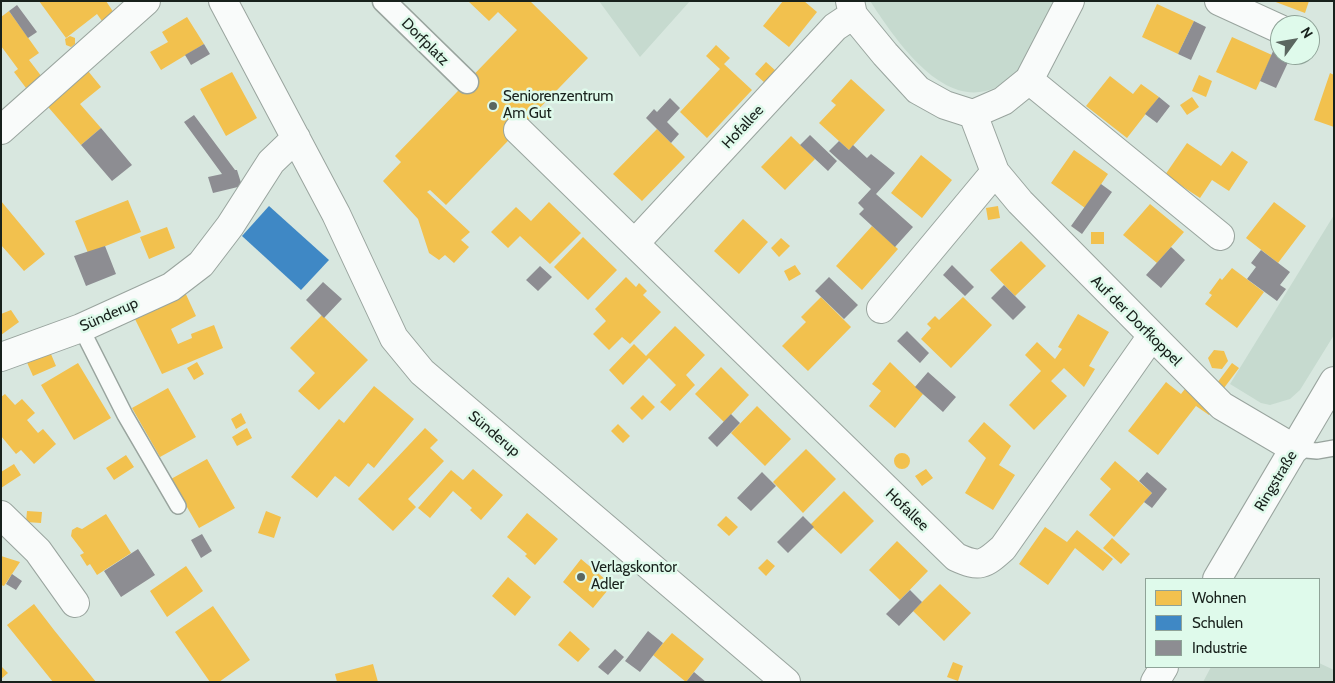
<!DOCTYPE html>
<html>
<head>
<meta charset="utf-8">
<style>
  body { margin:0 }
  #map { position:relative; width:1335px; height:683px; overflow:hidden; background:#d8e7df; font-family:Cabin,sans-serif }
  canvas { display:block }
  .frame { position:absolute; inset:0; border:2px solid #18211c; pointer-events:none }
  .legend { position:absolute; left:1145px; top:578px; width:175px; height:90px; box-sizing:border-box; background:#dffaeb; border:1px solid #8fa398; margin:0; padding:6px 9px; list-style:none; font-size:15px; color:#18211c }
  .legend li { display:flex; align-items:center; gap:10px; height:25px }
  .legend b { width:25px; border:1px solid #8fa398 }
  .north { position:absolute; left:1270px; top:15px; width:50px; height:50px; box-sizing:border-box; background:#dffaeb; border:1px solid #8fa398; border-radius:50%; rotate:58deg; font-size:14px; font-weight:700; line-height:20px; text-align:center; color:#18211c }
  .north::after { content:''; display:block; margin:auto; width:18px; height:22px; background:#5b6660; clip-path:polygon(50% 0,100% 100%,50% 72%,0 100%) }
</style>
</head>
<body>
<div id="map">
<canvas width="1335" height="683"></canvas>
<div class="frame"></div>
<ul class="legend">
<li><b style="height:14px;background:#f2c14e"></b>Wohnen</li>
<li><b style="height:14px;background:#3f88c5"></b>Schulen</li>
<li><b style="height:14px;background:#8d8d92"></b>Industrie</li>
</ul>
<div class="north">N</div>
</div>
<script>
const g = document.querySelector('canvas').getContext('2d');
g.lineJoin = 'round';
function paint(path, color) {
  g.fillStyle = color;
  g.fill(path, 'evenodd');
}
function stroke(path, color, width, dash) {
  g.strokeStyle = color;
  g.lineWidth = width;
  g.lineCap = dash ? 'butt' : 'round';
  g.setLineDash(dash || []);
  g.stroke(path);
}
function label(font, color, halo, rows, align = 'center') {
  g.font = font + ' Cabin,sans-serif';
  g.lineWidth = 5;
  g.setLineDash([]);
  g.textBaseline = 'middle';
  g.strokeStyle = halo;
  g.fillStyle = color;
  for (const [text, x, y, turn = 0] of rows) {
    g.save();
    g.translate(x, y);
    g.rotate((+turn || 0) * Math.PI / 180);
    g.textAlign = isNaN(turn) ? turn : align;
    if (halo) g.strokeText(text, 0, 0);
    g.fillText(text, 0, 0);
    g.restore();
  }
}
paint(new Path2D(`
  M599 1H690L640 57Z
  M870 1H1055L1018 71C958 132 901 48 870 1Z
  M1334 215V335L1300 390 1290 399 1270 405 1261 403 1230 384Z
  M1319 663 1334 670V682H1203L1211 667H1319Z`), '#c6dacf');
paint(new Path2D(`
  M39 1H106L114 13 102 21 97 14 66 38Z
  M468 1H530L588 58 446 205 430 190 427 192 470 232 461 240 469 247 454 263 445 255 439 260 429 253 418 219 383 181 401 162 395 156 517 30 498 12 489 21Z
  M783 1H804L817 12 789 47 763 26Z
  M1273 1H1309L1305 13Z
  M1157 4 1194 21 1178 54 1142 37Z
  M9 11 39 53 29 60 42 77 26 88 14 72 18 69 1 46V17Z
  M187 17 204 44 161 70 150 52 168 42 162 32Z
  M70 36 75 38V44L71 47 66 45 65 39Z
  M1232 37 1272 55 1256 90 1216 72Z
  M716 45 730 58 724 64 752 90 707 138 680 112 720 69 706 56Z
  M766 62 776 71 765 83 755 74Z
  M84 66 101 87 80 104 101 128 81 145 43 101Z
  M232 72 257 118 226 136 200 89Z
  M1330 73 1334 75V127L1314 120Z
  M1199 75 1212 81 1206 97 1192 91Z
  M1110 76 1133 94 1141 84 1159 97 1127 138 1086 106Z
  M851 79 885 110 849 150 819 123 836 105 831 101Z
  M1192 97 1199 107 1187 115 1180 105Z
  M657 129 685 157 642 201 613 174Z
  M791 136 815 159 785 190 761 167Z
  M1187 143 1221 166 1232 151 1248 162 1229 191 1212 180 1200 198 1165 175Z
  M1074 150 1108 174 1085 208 1051 183Z
  M921 155 952 180 922 218 891 193Z
  M128 200 141 232 88 253 75 221Z
  M1 201 45 254 24 271 1 245Z
  M549 202 581 233 550 264 520 236 508 248 491 232 516 207 531 221Z
  M1274 202 1306 226 1278 263 1246 238Z
  M1150 204 1184 232 1157 263 1123 235Z
  M998 206 1000 218 988 220 986 208Z
  M743 219 768 242 739 274 714 251Z
  M872 226 898 249 862 290 836 266Z
  M167 227 175 248 149 259 140 237Z
  M1091 232H1104V244H1091Z
  M583 237 617 270 588 300 554 267Z
  M781 238 790 246 779 257 771 248Z
  M1021 241 1046 266 1015 296 990 270Z
  M795 265 801 274 789 281 784 271Z
  M1232 268 1264 292 1237 328 1205 304 1212 295 1209 293 1220 278 1222 280Z
  M626 277 636 287 639 283 647 291 643 295 661 312 630 344 622 337 609 350 593 334 606 321 595 309Z
  M184 290 196 316 171 329 178 344 192 338 191 334 214 325 223 348 162 374 133 315Z
  M821 297 851 327 808 371 782 346 806 322 801 317Z
  M963 297 992 325 951 368 921 339 931 328 927 324 935 316 939 320Z
  M11 310 19 322 1 335V314Z
  M1078 314 1109 332 1089 366 1095 369 1084 387 1064 368 1051 381 1067 396 1034 430 1009 405 1041 371 1025 355 1037 342 1055 359 1062 349 1058 347Z
  M322 315 368 360 319 410 298 391 315 373 290 348Z
  M675 326 705 355 686 375 695 385 670 411 660 402 676 385 649 358 623 385 609 370 634 344 646 356Z
  M48 347 56 366 33 376 25 358Z
  M1214 350 1224 351 1228 361 1222 369 1212 368 1208 358Z
  M197 362 204 374 194 380 187 368Z
  M890 362 923 394 895 428 869 406 881 391 872 384Z
  M78 363 111 418 74 440 41 385Z
  M1232 363 1239 368 1224 388 1217 383Z
  M721 367 749 395 724 422 695 394Z
  M1166 382 1181 394 1188 385 1216 406 1209 415 1196 406 1158 455 1128 431Z
  M374 386 414 419 374 468 368 463 349 487 335 476 317 498 291 477 339 419 344 423Z
  M168 388 196 437 160 457 132 408Z
  M5 394 15 405 22 399 35 413 27 420 38 433 43 429 56 444 34 464 21 450 16 454 1 436V397Z
  M643 395 655 407 642 420 630 408Z
  M757 406 791 439 765 466 731 433Z
  M241 413 246 423 236 429 231 419Z
  M984 422 1011 446 999 465 1015 475 993 510 965 493 986 458 968 441Z
  M618 424 630 436 623 443 611 431Z
  M247 428 252 438 237 446 232 437Z
  M425 428 438 440 430 448 444 461 408 499 416 507 393 531 358 499Z
  M806 449 836 479 803 513 773 482Z
  M894 461a8 8 0 1 1 16 0a8 8 0 1 1-16 0Z
  M126 455 134 467 114 480 106 468Z
  M207 459 235 508 199 528 171 479Z
  M1115 461 1152 493 1114 537 1089 515 1111 489 1100 479Z
  M14 464 21 475 1 488V472Z
  M473 469 503 495 481 520 470 510 472 508 453 491 430 518 418 508 451 470 463 480Z
  M926 469 933 478 922 486 915 476Z
  M844 491 874 521 841 554 810 525Z
  M27 511 42 512 41 523 26 522Z
  M266 511 281 517 274 538 258 533Z
  M527 513 558 539 535 565 525 556 527 554 507 537Z
  M106 514 131 553 97 575 90 564 87 566 80 555 84 553 71 536 72 530 77 527 82 529Z
  M726 516 738 527 729 536 717 525Z
  M1045 527 1067 542 1077 530 1113 559 1103 571 1075 548 1048 585 1019 564Z
  M1112 538 1130 554 1121 564 1103 548Z
  M897 541 928 571 900 600 869 570Z
  M1 556 20 562 4 586 1 585Z
  M581 559 612 585 593 608 563 582Z
  M767 559 775 566 766 576 758 568Z
  M186 566 203 591 167 617 150 591Z
  M508 577 531 597 515 616 492 596Z
  M940 584 971 613 944 641 913 611Z
  M34 604 54 630 96 682H53L7 625Z
  M213 606 250 660 219 682H210L175 632Z
  M570 631 590 649 578 662 558 645Z
  M672 633 704 659 686 682 653 655Z
  M953 662 963 666 958 681 947 677Z
  M373 664 378 682H337L335 674Z
  M1 666 8 673 1 679Z`), '#f2c14e');
paint(new Path2D(`
  M269 206 329 260 301 290 242 236Z`), '#3f88c5');
paint(new Path2D(`
  M17 5 37 32 28 38 9 11Z
  M1194 21 1206 27 1191 60 1178 54Z
  M204 44 210 54 191 65 185 55Z
  M1274 49 1280 51V55L1291 56 1276 88 1260 81Z
  M1159 97 1170 106 1157 123 1145 114Z
  M670 98 680 108 667 122 679 134 671 143 646 118 654 109 657 112Z
  M194 115 235 170H237L242 186 213 193 208 177 222 174 184 122Z
  M101 128 132 165 112 181 81 145Z
  M810 135 837 161 828 171 800 145Z
  M839 141 849 150 853 145 867 158 871 154 895 173 876 194 913 227 895 247 859 214 864 209 858 203 871 189 829 151Z
  M1101 184 1112 192 1082 234 1071 226Z
  M105 246 116 274 86 286 74 256Z
  M1171 247 1185 260 1161 288 1146 275Z
  M1261 250 1290 272 1280 285 1286 289 1277 301 1247 279 1256 267 1251 263Z
  M952 265 974 287 965 296 943 275Z
  M540 266 552 277 538 291 526 280Z
  M829 277 858 305 844 319 815 291Z
  M323 282 342 299 324 318 306 300Z
  M1004 285 1026 307 1013 320 991 298Z
  M907 331 929 353 920 363 897 341Z
  M928 372 956 397 943 412 915 387Z
  M731 414 740 423 717 447 708 438Z
  M762 472 776 486 751 511 737 498Z
  M1147 472 1167 489 1152 508 1144 502 1152 493 1139 481Z
  M803 516 814 527 788 553 777 542Z
  M202 534 212 551 201 558 191 540Z
  M138 549 155 575 121 597 104 571Z
  M12 574 22 581 16 590 6 584Z
  M910 590 922 602 899 626 886 614Z
  M648 631 663 643 640 672 625 661Z
  M615 649 624 657 608 675 598 667Z
  M694 672 706 682H686Z`), '#8d8d92');
const service = new Path2D(`
  M81 328 125 415 178 506
  M1295 449 1317 451 1334 448`);
const pedestrian = new Path2D(`
  M384 1 467 82`);
const minor = new Path2D(`
  M223 1 336 214 394 338 422 372 786 682
  M850 1 853 15 885 54 918 90 945 105 973 114 1003 101 1029 80 1070 1
  M1219 1 1280 29
  M1029 80 1220 236
  M973 114 995 172 1020 202 1222 406 1295 449
  M1 130 146 1
  M518 130 956 557C980 568 984 565 1003 548L1151 337
  M635 243 835 27 853 15
  M881 309 995 172
  M1 357 81 328 171 287 201 264 230 226 271 162 296 138
  M1 515 38 551 75 603
  M1217 579 1334 381
  M1155 682 1164 667`);
stroke(service, '#99a49e', 18);
stroke(pedestrian, '#99a49e', 25);
stroke(minor, '#99a49e', 30);
stroke(service, '#f9fbfa', 15);
stroke(pedestrian, '#f9fbfa', 22);
stroke(minor, '#f9fbfa', 28);
for (const [x, y, r, color] of [
  [493,106,5,"#5b6660"],
  [581,577,5,"#5b6660"]
]) {
  const dot = new Path2D();
  dot.arc(x, y, r, 0, 2 * Math.PI);
  g.fillStyle = color;
  g.fill(dot);
  stroke(dot, '#dffaeb', 2);
}
label('15px', '#18211c', '#dffaeb', [
  ["Dorfplatz",425,42,45],
  ["Hofallee",743,127,-47],
  ["Sünderup",109,315,-24],
  ["Auf der Dorfkoppel",1136,321,45],
  ["Sünderup",494,434,40],
  ["Ringstraße",1276,481,-59],
  ["Hofallee",907,510,44]
]);
label('15px', '#18211c', '#dffaeb', [
  ["Seniorenzentrum",503,97],
  ["Am Gut",503,114],
  ["Verlagskontor",591,568],
  ["Adler",591,585]
], 'left');
</script>
</body>
</html>
